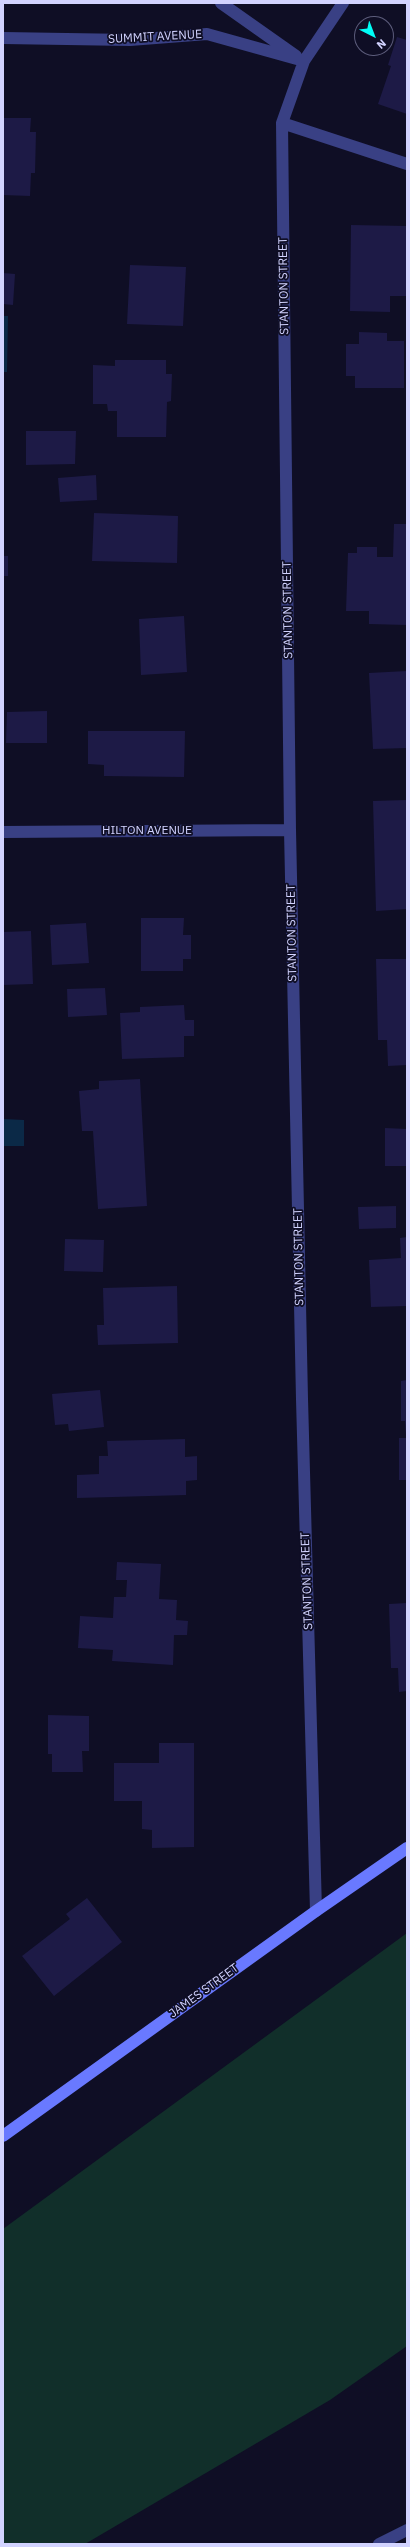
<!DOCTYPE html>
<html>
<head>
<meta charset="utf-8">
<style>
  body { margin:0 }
  #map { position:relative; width:410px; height:2547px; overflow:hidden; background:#0f0e25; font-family:"IBM Plex Sans",sans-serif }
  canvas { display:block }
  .frame { position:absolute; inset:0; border:4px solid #d2d3ff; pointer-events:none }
  .north { position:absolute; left:354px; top:16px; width:40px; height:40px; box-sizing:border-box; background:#0f0e25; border:1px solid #5d5d7c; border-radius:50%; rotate:138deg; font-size:11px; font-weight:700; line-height:16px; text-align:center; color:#d2d3ff }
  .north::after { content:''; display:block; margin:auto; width:14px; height:18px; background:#00fdf6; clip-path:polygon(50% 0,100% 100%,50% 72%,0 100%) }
</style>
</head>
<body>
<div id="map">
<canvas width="410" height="2547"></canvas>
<div class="frame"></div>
<div class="north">N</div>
</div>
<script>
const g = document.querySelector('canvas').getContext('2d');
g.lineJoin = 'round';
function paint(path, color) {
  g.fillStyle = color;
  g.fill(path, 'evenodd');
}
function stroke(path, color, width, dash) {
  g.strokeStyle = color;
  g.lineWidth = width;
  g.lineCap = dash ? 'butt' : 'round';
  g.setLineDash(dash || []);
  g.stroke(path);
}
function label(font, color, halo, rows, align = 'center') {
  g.font = font + ' "IBM Plex Sans",sans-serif';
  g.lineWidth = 3.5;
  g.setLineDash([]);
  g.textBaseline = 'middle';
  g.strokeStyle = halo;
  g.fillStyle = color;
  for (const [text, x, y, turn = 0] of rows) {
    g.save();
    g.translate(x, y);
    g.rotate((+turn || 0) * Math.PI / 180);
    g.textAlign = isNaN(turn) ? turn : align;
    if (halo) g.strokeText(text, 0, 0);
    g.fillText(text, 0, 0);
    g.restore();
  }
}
paint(new Path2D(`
  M407 1933V2346L330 2400 85 2544H3V2229Z`), '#112f2a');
paint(new Path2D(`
  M3 316H8L7 372H3Z
  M3 1119 24 1120V1146H3Z`), '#0b2947');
paint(new Path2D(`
  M397 37 407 40V114L378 104 391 66 388 65Z
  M3 118H31L30 132H36L35 173H31L30 196 3 195Z
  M351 225 407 226V296H390V312L350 311Z
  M130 265 186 267 183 326 127 324Z
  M3 273 15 274 13 305 3 304Z
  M359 332 387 333V341H404V388H355V376H346V344H359Z
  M115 360H166V374H172L171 401 167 402 166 437H117V411H108L107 404H93V365L115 366Z
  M26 431H76L75 464 26 465Z
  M96 475 97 500 60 502 58 478Z
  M94 513 178 516 177 563 92 561Z
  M394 524H407V625L369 624V611H346L348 553H357V547H377V557H393Z
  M3 556H8V576H3Z
  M184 616 187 672 141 675 139 619Z
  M407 671V748L373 749 369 673Z
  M47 711V743H6L7 712Z
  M88 731H185L184 777 104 776V765L88 764Z
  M407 800V909L376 911 373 801Z
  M141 918H184L183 935H191V959H183V971H141Z
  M86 923 89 963 52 965 50 925Z
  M31 931 33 984 3 985V932Z
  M376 959H407V1065L388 1066 387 1040H378Z
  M105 988 107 1015 68 1017 67 989Z
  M184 1005 185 1020H194V1036H184V1057L122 1059 120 1013 140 1012V1007Z
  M140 1079 147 1206 98 1209 93 1131H82L79 1091 99 1089V1081Z
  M385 1128 407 1129V1166H385Z
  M396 1206V1228L359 1229 358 1207Z
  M407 1237V1306L371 1307 369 1260 401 1258 400 1238Z
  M65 1239 104 1240 103 1272 64 1271Z
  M177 1286 178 1343 98 1345 97 1325H104L103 1288Z
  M407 1380V1435H406L405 1421H401V1381Z
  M100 1390 104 1427 69 1431 68 1424 55 1425 52 1394Z
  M399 1438H407V1480H399Z
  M185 1439V1457L197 1456V1480L186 1481V1495L77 1498V1475L99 1474V1456H108L107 1441Z
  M117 1562 161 1564 159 1599 177 1600 176 1620 188 1621 187 1635H174L173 1665 112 1661 113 1650 78 1648 80 1616 113 1618 114 1597H126L127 1580H116Z
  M407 1603V1691L399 1692 398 1668H391L389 1604Z
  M48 1715 89 1716V1751H82L83 1772H52V1754H48Z
  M159 1743H194V1847L152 1848V1830L142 1829V1801H114V1763H159Z
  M87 1898 122 1942 54 1996 22 1956 70 1919 66 1914Z`), '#1d1a46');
stroke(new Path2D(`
  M221 3 296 56
  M3 38 130 40 207 34 304 61
  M282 123 407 164
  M3 832 290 830
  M316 1911 302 1399 290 830 282 123 304 61 343 3
  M379 2544 407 2530`), '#394084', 12);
stroke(new Path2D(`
  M3 2136 316 1911 407 1848`), '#6979ff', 12);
label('12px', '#d2d3ff', '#0f0e25', [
  ["SUMMIT AVENUE",155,37,-3],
  ["STANTON STREET",284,286,-91],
  ["STANTON STREET",288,610,-91],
  ["HILTON AVENUE",147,831],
  ["STANTON STREET",292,933,-91],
  ["STANTON STREET",299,1257,-91],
  ["STANTON STREET",307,1581,-92],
  ["JAMES STREET",204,1991,-36]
]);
</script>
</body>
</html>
